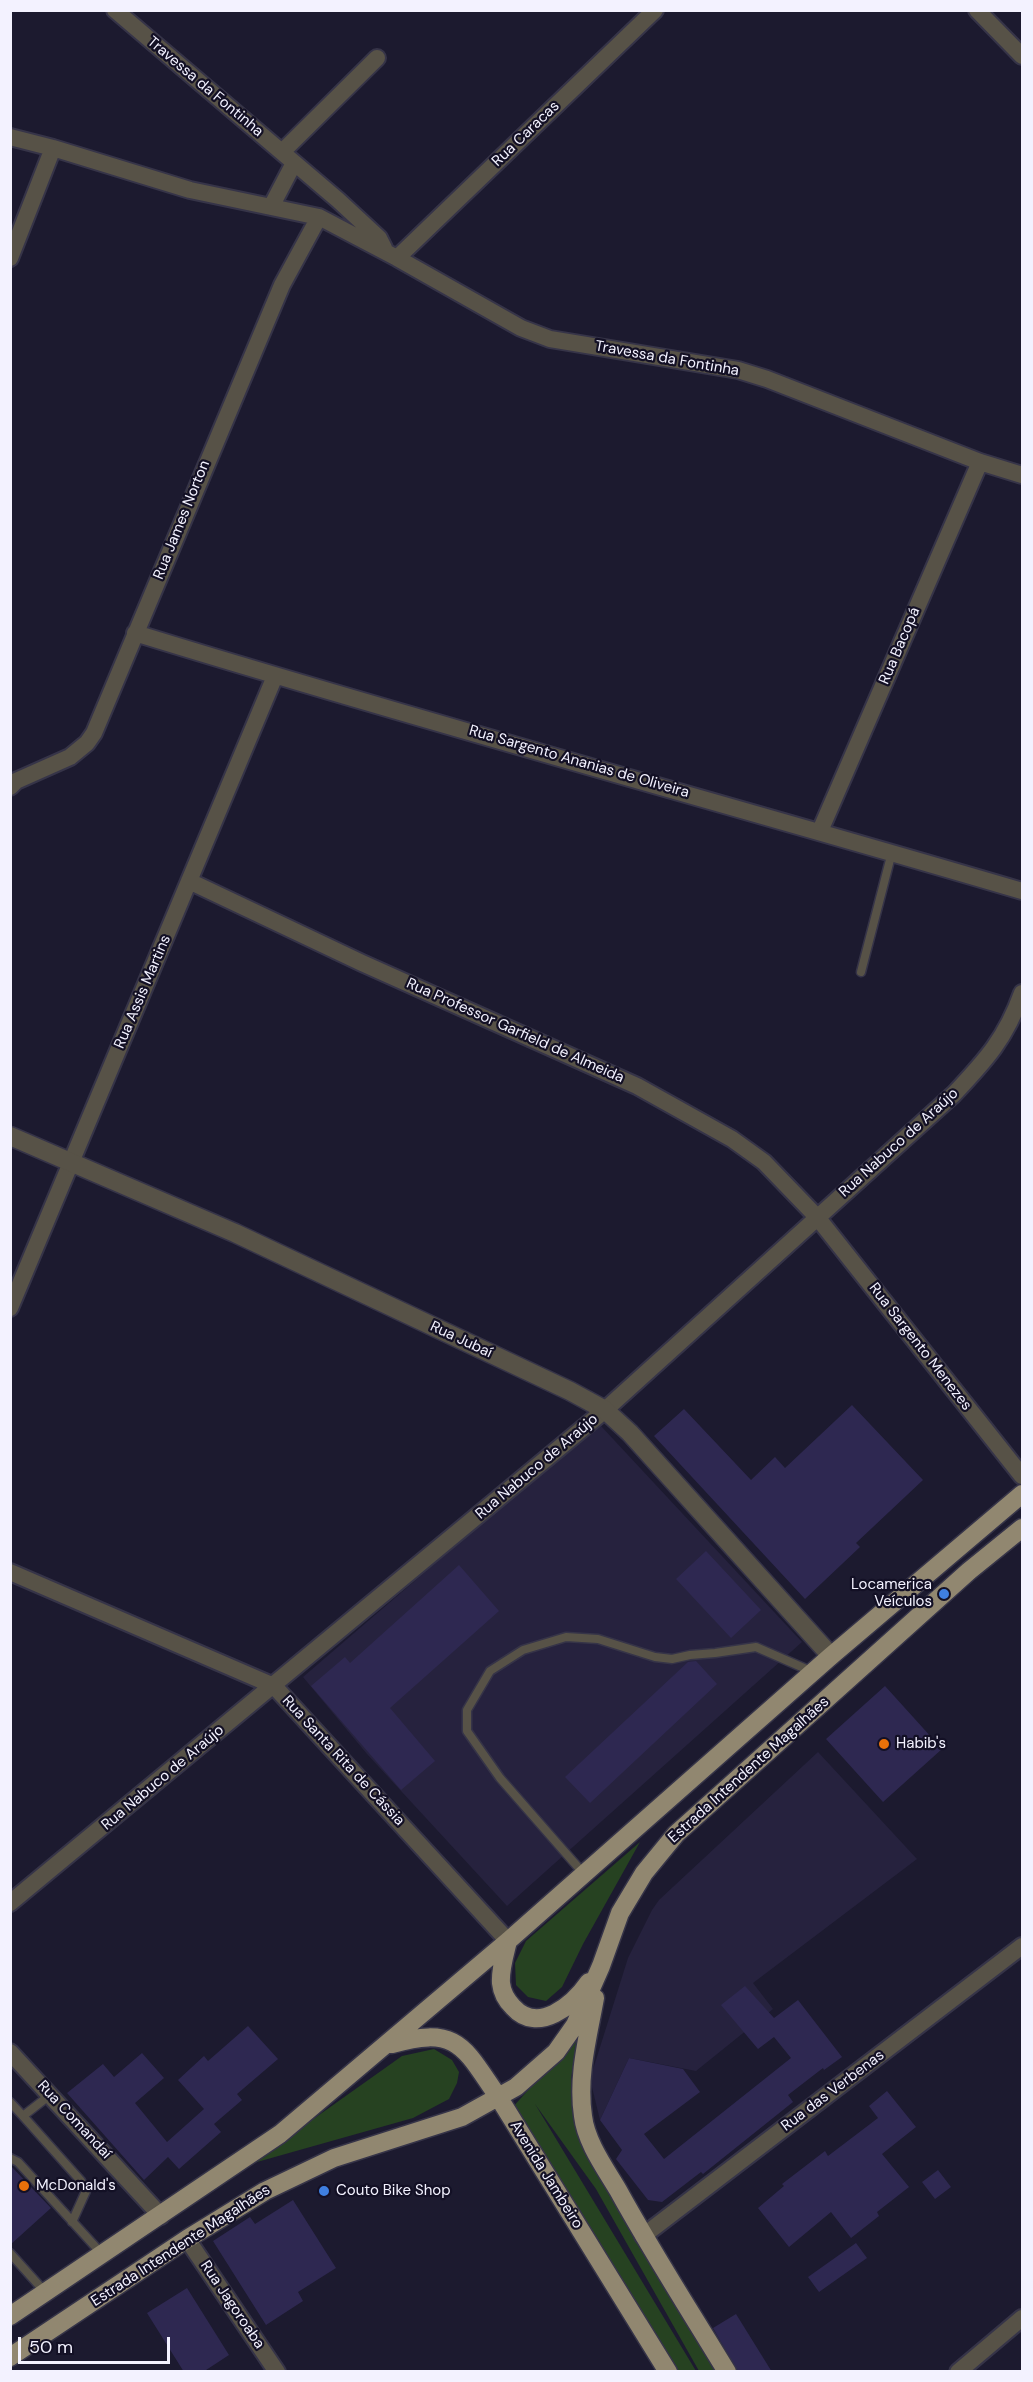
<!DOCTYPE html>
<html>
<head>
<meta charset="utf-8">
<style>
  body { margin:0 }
  #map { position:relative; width:1033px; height:2382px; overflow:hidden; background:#1c1a2f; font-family:"DM Sans",sans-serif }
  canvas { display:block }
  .frame { position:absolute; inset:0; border:12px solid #f3f2ff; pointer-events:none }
  .scale { position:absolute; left:18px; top:2337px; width:152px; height:27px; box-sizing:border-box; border:3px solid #f3f2ff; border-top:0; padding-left:8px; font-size:18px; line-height:21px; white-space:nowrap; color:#f3f2ff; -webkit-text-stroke:4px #131025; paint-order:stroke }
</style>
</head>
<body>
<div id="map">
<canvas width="1033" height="2382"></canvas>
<div class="frame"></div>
<div class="scale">50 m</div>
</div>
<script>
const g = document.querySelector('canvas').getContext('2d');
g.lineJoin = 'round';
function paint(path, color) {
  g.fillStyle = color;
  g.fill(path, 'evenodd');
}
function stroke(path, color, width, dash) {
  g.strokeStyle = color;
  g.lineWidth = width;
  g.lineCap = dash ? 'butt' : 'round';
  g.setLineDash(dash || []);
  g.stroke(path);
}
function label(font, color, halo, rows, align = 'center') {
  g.font = font + ' "DM Sans",sans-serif';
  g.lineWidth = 4.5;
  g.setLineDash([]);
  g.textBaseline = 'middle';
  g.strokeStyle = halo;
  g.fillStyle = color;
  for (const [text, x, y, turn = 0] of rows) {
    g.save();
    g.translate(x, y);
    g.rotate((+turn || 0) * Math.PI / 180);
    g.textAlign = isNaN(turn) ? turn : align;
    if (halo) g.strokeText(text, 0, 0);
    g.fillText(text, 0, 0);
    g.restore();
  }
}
paint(new Path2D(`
  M601 1426 802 1642 507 1906 367 1754 303 1677 468 1535Z
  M818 1752 917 1859 753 1983 773 2009 696 2071 629 2058 600 2120 590 2079 628 1958 652 1910 659 1900Z`), '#26223e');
paint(new Path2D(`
  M640 1842 583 1944 562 1987 546 2001 528 1997 516 1985 515 1963 526 1941Z
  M579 2034 571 2078 576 2123 720 2371H699L596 2189 535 2104 696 2371H672L511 2109Z
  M434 2049 452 2060 459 2072 457 2083 449 2099 413 2118 250 2164 402 2056Z`), '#264221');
paint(new Path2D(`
  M852 1405 923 1480 856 1543 860 1547 805 1599 654 1436 684 1409 751 1480 775 1457 785 1468Z
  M706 1551 761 1610 731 1638 676 1579Z
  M459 1565 499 1611 390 1708 435 1761 401 1790 311 1686 345 1657 350 1663Z
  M696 1661 717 1684 590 1803 565 1777 688 1662Z
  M885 1686 942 1749 883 1802 826 1739Z
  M745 1986 774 2018 798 2000 842 2057 824 2070 823 2068 788 2095 793 2102 703 2174 701 2172 662 2202 648 2200 616 2159 622 2150 600 2120 629 2058 683 2069 700 2092 644 2134 664 2159 791 2058 774 2037 758 2049 721 2005Z
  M248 2026 278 2059 237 2094 242 2100 214 2124 221 2132 179 2169 168 2157 144 2180 67 2093 103 2064 114 2077 142 2053 164 2078 135 2103 167 2142 204 2109 178 2080 204 2056 208 2061Z
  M887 2091 916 2127 882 2154 909 2187 877 2212 879 2216 851 2238 831 2212 789 2247 758 2208 784 2186 782 2184 825 2151 828 2156 878 2118 869 2106Z
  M10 2165 51 2208 10 2245Z
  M938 2170 951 2187 935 2199 922 2182Z
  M293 2200 336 2268 298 2292 303 2301 266 2325 213 2241 250 2217 255 2224Z
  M856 2243 867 2258 819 2292 808 2277Z
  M187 2288 229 2355 203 2372H184L147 2313Z
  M736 2314 772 2372H738L713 2328Z`), '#2e2851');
const service = new Path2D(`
  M861 972 892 852
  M584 1874 500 1778 467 1731V1710L490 1671 523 1650 566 1637 598 1639 655 1657 672 1659 690 1655 715 1653 756 1647 813 1672
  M10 2102 23 2116 50 2095
  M23 2116 81 2181 86 2191 72 2222
  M10 2158 18 2162 102 2254
  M10 2253 45 2292`);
const minor = new Path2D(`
  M115 10 338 200 379 238 384 248
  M977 10 1022 56
  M10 137 53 148 190 190 319 217 397 258 521 328 550 339 738 370 767 379 980 462 1022 475
  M282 152 377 58
  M271 207 294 163
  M10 258 53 148
  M397 258 655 10
  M135 633C430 724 727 804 1022 891
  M10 787 16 781 70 757 87 743 94 733 282 285 319 217
  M820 831 980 462
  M189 881 362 963 637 1086 732 1139 764 1162 817 1217 1022 1476
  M10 1308 275 676
  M10 1572 274 1686 508 1941
  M10 1903 605 1410 954 1094C986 1060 1006 1038 1022 993
  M10 2052 161 2216
  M643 2236 1022 1946
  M187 2239 277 2372
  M958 2372 1022 2318`);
const tertiary = new Path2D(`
  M10 1136 235 1233 570 1391 605 1410 630 1433 831 1656`);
const primary = new Path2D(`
  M508 1941C505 1954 500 1969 501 1983 502 1993 506 2000 513 2007 538 2035 573 2005 589 1982
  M595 1998C588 2037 577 2076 583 2116 586 2142 605 2168 618 2190 652 2252 690 2311 727 2372
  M392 2044C459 2025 464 2048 499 2098L668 2372
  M10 2316 280 2134 508 1941 831 1656 1022 1494
  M10 2357 187 2239 265 2191 334 2158 462 2117 516 2087 556 2052 575 2025 601 1966 620 1913 644 1873 676 1834 969 1571 1022 1528`);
stroke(service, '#363448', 11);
stroke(minor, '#363448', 20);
stroke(tertiary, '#363448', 21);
stroke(primary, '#363448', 21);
stroke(service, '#575247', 8);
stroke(minor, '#575247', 16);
stroke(tertiary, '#575247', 18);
stroke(primary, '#918770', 18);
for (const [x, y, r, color] of [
  [944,1594,6,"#3f7fe0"],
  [884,1744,6,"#e8710a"],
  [24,2186,6,"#e8710a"],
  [324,2191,6,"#3f7fe0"]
]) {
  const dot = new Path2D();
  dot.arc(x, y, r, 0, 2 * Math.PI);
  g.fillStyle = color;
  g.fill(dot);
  stroke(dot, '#131025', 2);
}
label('15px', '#f3f2ff', '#131025', [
  ["Travessa da Fontinha",205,87,40],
  ["Rua Caracas",526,134,-44],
  ["Travessa da Fontinha",667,359,10],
  ["Rua James Norton",182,520,-68],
  ["Rua Bacopá",900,646,-67],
  ["Rua Sargento Ananias de Oliveira",579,762,16],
  ["Rua Assis Martins",143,992,-67],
  ["Rua Professor Garfield de Almeida",515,1031,24],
  ["Rua Nabuco de Araújo",899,1143,-42],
  ["Rua Jubaí",461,1340,25],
  ["Rua Sargento Menezes",920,1347,52],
  ["Rua Nabuco de Araújo",537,1467,-40],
  ["Rua Santa Rita de Cássia",343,1761,47],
  ["Estrada Intendente Magalhães",749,1770,-42],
  ["Rua Nabuco de Araújo",163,1778,-40],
  ["Rua das Verbenas",833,2091,-37],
  ["Rua Comandaí",74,2120,47],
  ["Avenida Jambeiro",546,2175,58],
  ["Estrada Intendente Magalhães",181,2246,-33],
  ["Rua Jagoroaba",232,2305,56]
]);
label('15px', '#f3f2ff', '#131025', [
  ["Locamerica",932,1585,"right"],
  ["Veículos",932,1602,"right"],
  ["Habib's",896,1744],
  ["McDonald's",36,2186],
  ["Couto Bike Shop",336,2191]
], 'left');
</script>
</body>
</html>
